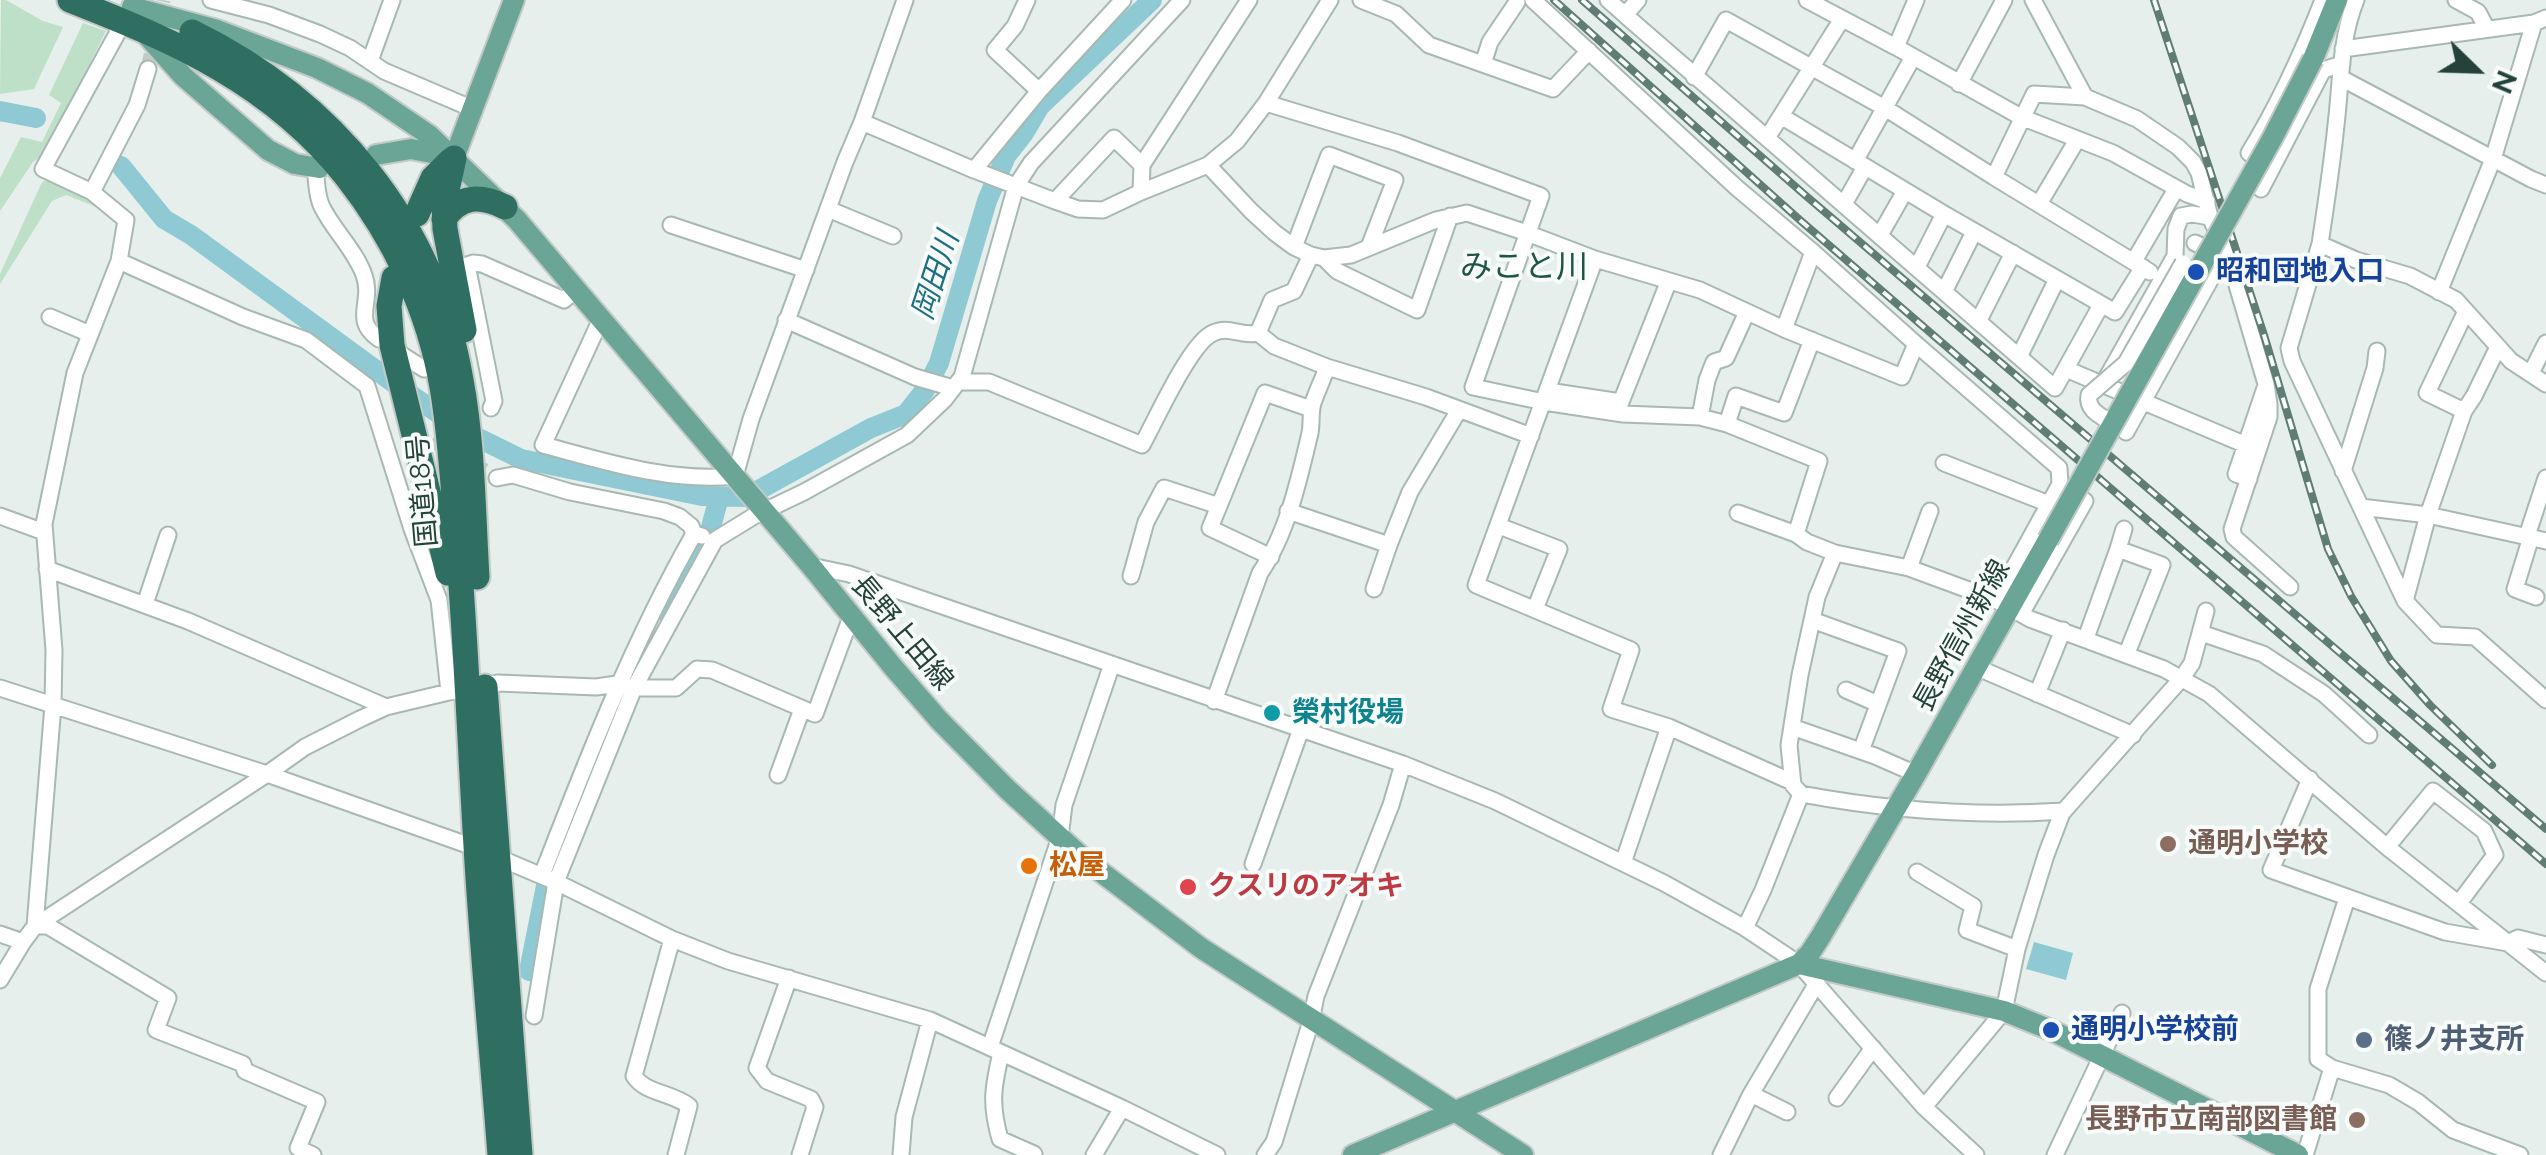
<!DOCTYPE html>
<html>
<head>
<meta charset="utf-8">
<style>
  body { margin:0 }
  #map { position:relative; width:2546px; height:1155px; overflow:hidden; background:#e6efeb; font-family:Raleway,sans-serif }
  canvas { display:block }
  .north { position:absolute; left:2426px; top:20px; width:100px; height:100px; -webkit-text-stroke:8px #f7fbf9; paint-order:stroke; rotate:113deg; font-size:28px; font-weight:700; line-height:40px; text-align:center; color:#24423a }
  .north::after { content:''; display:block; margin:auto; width:35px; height:45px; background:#24423a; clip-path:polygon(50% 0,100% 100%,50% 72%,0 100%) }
</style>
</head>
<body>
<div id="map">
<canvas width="2546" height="1155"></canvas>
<div class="north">N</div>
</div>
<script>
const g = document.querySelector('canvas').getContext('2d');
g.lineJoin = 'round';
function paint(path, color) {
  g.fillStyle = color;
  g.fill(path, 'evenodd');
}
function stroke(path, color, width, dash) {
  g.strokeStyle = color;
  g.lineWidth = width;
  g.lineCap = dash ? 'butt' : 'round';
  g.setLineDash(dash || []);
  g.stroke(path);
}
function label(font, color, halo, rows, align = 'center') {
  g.font = font + ' Raleway,"Noto Sans JP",sans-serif';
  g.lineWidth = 8;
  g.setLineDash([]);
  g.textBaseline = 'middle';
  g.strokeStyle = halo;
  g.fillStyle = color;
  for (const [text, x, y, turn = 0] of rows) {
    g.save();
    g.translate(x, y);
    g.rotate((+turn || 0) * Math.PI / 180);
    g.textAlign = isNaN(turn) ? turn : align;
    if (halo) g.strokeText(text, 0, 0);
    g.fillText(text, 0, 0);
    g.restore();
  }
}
paint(new Path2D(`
  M1 0H6L43 21 63 27 34 89 0 94Z
  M83 23 106 31 45 154 33 162 0 211V178L21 137 42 142 61 103 49 95Z
  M53 177 109 212 66 195 52 201 0 284V274L42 182Z`), '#bfe0c8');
paint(new Path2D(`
  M2034 942 2073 953 2066 980 2026 969Z`), '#8ec9d4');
stroke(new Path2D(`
  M0 111 36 118
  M121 166 164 219 191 235 402 389 466 432 521 459 702 496 746 497 871 428 906 414 925 390 939 363 987 201 1006 156 1024 133 1040 106 1152 0
  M662 610 710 531 719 497
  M529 971 546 886 555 862`), '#8ec9d4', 20);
stroke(new Path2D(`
  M148 69 163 0
  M432 440 497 478`), '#bfccc8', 15, [15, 8]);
const minor = new Path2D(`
  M211 0 269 15 320 34 350 48 384 71 473 109
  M1027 0 1015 26 995 50 1039 91
  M1361 0 1396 14 1429 45 1553 89 1589 51
  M1533 0 1737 188 1813 252 1916 344 2059 468 2060 484 1996 600
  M1608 0 1625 15
  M1638 0 1625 15 2055 388 2101 305
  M1807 0 1896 47 2021 117 2113 153 2187 194 2207 201
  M2033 0 2085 97
  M2356 0C2340 39 2341 84 2336 125 2332 165 2326 204 2320 244L2356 260 2410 276 2456 300 2511 361 2546 384
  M2456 0 2478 12 2487 29
  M1896 47 1916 0
  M2343 49 2534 23 2546 18
  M370 61 392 0
  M1483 64 1490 42 1517 2
  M1694 77 1726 20 1885 108 1994 177 2034 94 2085 97 2137 119 2178 147 2193 162 2199 173 2210 217 2229 258 2266 384 2269 404V417L2232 529 2234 537 2290 587
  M2341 78 2531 179 2546 185
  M1959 84 2004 0
  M1266 103 1398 143 1541 196 1473 387 1544 402 1623 414 1700 417 1727 424 1819 461 1796 534 1807 542 1835 553 1817 597 1800 675 1789 745 1793 785 1801 794C1887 810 1976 817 2064 811
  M1781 116 1944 214 2115 312 2143 267
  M862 122 974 170 1055 201 1078 209 1103 210 1141 192 1208 165 1237 141 1266 103 1330 0
  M1767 138 1842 19
  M1855 161 1913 57
  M1208 165 1251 211 1275 233 1294 247 1311 255 1324 258 1351 255 1436 220 1467 213 1527 233 1595 259 1700 290 1784 329 1902 377 1916 344
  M315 168C317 181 316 195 322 207 334 231 355 250 364 275 374 302 351 320 379 339
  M2272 168 2249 153C2279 104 2302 54 2323 0
  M974 170 1039 91 1123 0
  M1994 177 2150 272
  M2261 189 2323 70 2342 64
  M92 192 137 105 148 69
  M1141 192 1142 165 1249 0
  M1055 201 1114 138 1142 165
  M1844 204 1865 167
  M2039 204 2077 140
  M828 209 893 236
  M671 225 806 270
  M1880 235 1905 191
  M2320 244 2289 348 2292 361 2405 601 2437 635 2475 637 2546 700
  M1294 247 1329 155 1395 180 1369 247
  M1324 258 1337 271 1417 310 1450 216
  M1595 259 1476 585 1631 650 1611 709 1669 727
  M119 261 243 317 306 340 367 386 412 529 439 600 449 692
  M2134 261 2176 189
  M1917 267 1944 214
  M1945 290 1974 232
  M2439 292 2493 159 2534 23
  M50 317 90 334
  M601 319 543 445C604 461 670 483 735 476L751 419 845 162 862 122 905 0
  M786 320 915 377 953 388
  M1979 320 2013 253
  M1784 329 1813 252
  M1258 333 1272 300 1294 291 1311 255
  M399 353 424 369
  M2020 355 2057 279
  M2066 369 2246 445
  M2531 373 2546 343
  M2106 379 2175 256 2176 229 2181 216 2192 214 2210 217
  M958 382H989L1142 445C1156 420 1190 343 1213 333 1229 325 1241 337 1258 333L1274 346 1327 367
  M1548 391 1621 402 1668 283
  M491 408 494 401 467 265 473 263 482 264 564 300 576 289
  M2464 411 2427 393 2466 311
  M1700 417 1707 380 1714 362 1726 358 1747 312
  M1727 424 1736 396 1784 413 1812 340
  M2126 432 2219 264 2229 258 2195 243
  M1944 463 2049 504
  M2343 471 2375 368 2377 351
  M497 478 513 475 570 492 664 511 680 517 691 526 694 534 702 536
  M2249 479 2236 474 2265 388
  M2361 507 2428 515 2546 541
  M1288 511 1389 545 1410 492 1459 410
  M1738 513 1796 534
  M0 516 44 532
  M1499 526 1559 549 1535 609
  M2527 536 2546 478
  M2531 537 2515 589 2536 597
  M2118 549 2124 529
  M1835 553 1909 568 1996 600 2030 619 2164 669 2209 694 2387 847 2546 973
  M1271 557 1210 528 1265 393 1311 409
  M811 566 849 574 1403 764 1495 801 1664 883 1745 928 1799 964 1924 1107 1976 1155
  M1909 568 1930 511
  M47 569 188 621 386 707
  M1131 576 1146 522 1164 488 1219 506
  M1374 589 1389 545
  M2405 601 2428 515 2464 411 2474 396 2498 347
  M145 604 168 535
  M2021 614 2085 501 2067 489
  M1812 620 1898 651 1861 751
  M2201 633 2263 654 2324 694 2369 735
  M2086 638 2118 549 2162 565 2127 653
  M1976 667 2133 735
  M0 688 267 774 476 848 556 882 672 939 728 961 930 1020 1122 1108 1217 1155
  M1846 690 1878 704
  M2037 694 2063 630
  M1214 701 1260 573C1287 534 1299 480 1310 433 1312 423 1310 413 1313 403 1317 391 1323 379 1327 367L1426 397 1531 436
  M1792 727 1875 756 1916 774
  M778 775 802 709
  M2310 779 2271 870 2445 932 2508 943 2518 938 2546 945
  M2387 847 2433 791 2484 831 2495 855 2459 903
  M1623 863 1669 727 1792 782
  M1253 864 1301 729
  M1917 872 1973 906 1967 930 2017 949
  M542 875C587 759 632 643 694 534
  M2347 898 2318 989V1059L2332 1068 2389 1085 2418 1102 2453 1130 2520 1155
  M35 926 53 705 54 650 44 524 75 373 119 261 126 220 92 192 43 169 124 21
  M35 926H48L168 998 156 1030 243 1064 245 1071 317 1102 298 1148 313 1155
  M1745 928 1763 890 1801 794
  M0 934 23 942
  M672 939 634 1076C646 1094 671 1092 689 1106L676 1155
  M789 978 757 1068 767 1081 811 1099 815 1107 800 1155
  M0 980 23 942 35 926 267 774 305 747 360 719 386 707 449 692 498 683 596 687 617 684 634 688H676L697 669 712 670 815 714 851 617
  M534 1016 556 882 634 688 715 540 754 516 804 492 907 435 945 399 962 377 1016 186 1031 163 1182 0
  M990 1047 1060 837 1064 805 1112 664
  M1001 1053C993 1087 990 1104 1000 1139L1034 1154
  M1751 1094 1787 1112
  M1837 1098 1873 1048
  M1924 1107 2004 1011 2017 949 2046 855 2062 813 2182 678 2192 663 2206 611
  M901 1155 904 1117 930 1020
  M1094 1155 1122 1108
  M1265 1155 1274 1142 1311 1021 1316 996 1391 805 1403 764
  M1721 1155 1751 1094 1817 983
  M2055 1155 2122 1013
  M2305 1155 2332 1068`);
const major = new Path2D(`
  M132 7 217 30 317 68 367 93 429 135 517 220 811 566 893 667 939 720 1008 790 1085 860 1201 948 1523 1155
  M143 31 183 76 268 150 295 164 319 168
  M2313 59 2337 0
  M376 155 411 149 452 157
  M454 158 514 0
  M1799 964 2004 1011 2051 1030 2298 1155
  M1353 1155 1799 964 1810 953 1821 936 1916 774 2048 540`);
const highway = new Path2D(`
  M70 0C177 42 272 83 346 176 394 237 429 310 442 387 451 439 453 492 458 545 466 645 470 746 476 846 482 949 492 1052 500 1155
  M192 32C333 101 434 223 461 380 473 444 473 512 477 577
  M454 158 444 204 445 229 464 330
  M417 214 433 178 450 161
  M444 219C460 195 481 195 505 207
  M394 278 389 306 392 345 448 573
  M485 687 520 1155`);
stroke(minor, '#a8b8b2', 19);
stroke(major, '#c2cac8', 24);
stroke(highway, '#c2cac8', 29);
stroke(minor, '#fff', 15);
stroke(major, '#6aa596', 20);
stroke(highway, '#2f6f62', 25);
const rail = new Path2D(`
  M1554 0 1801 221 2546 864
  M1582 0 1805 195 2546 829
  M2154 0 2264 335 2328 549 2351 596 2391 661 2430 705 2492 765`);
stroke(rail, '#5f7d75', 8);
stroke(rail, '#f7fbf9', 4, [11]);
const minorBridge = new Path2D(`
  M2112 423C2101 416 2086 410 2089 395L2126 363 2183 263`);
const majorBridge = new Path2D(`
  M2048 540 2273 137 2313 59`);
stroke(minorBridge, '#a8b8b2', 19, []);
stroke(majorBridge, '#c2cac8', 24, []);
stroke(minorBridge, '#fff', 15);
stroke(majorBridge, '#6aa596', 20);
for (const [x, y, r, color] of [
  [2196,272,10,"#1a4fb4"],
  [1272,713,10,"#0f9aa8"],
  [2168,844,10,"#8d6e63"],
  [1029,866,10,"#e8710a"],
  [1188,887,10,"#e0444e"],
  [2051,1030,10,"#1a4fb4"],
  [2364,1040,10,"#5c6f8a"],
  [2357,1120,10,"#8d6e63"]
]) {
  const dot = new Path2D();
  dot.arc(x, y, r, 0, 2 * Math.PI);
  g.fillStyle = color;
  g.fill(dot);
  stroke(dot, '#f7fbf9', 4);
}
label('bold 28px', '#164399', '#f7fbf9', [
  ["昭和団地入口",2216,272],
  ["通明小学校前",2071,1030]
], 'left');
label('28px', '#24423a', '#f7fbf9', [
  ["国道18号",423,491,-95],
  ["長野上田線",902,633,50],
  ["長野信州新線",1962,636,-61]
]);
label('bold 28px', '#0d838f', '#f7fbf9', [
  ["榮村役場",1292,713]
], 'left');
label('bold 28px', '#785e54', '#f7fbf9', [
  ["通明小学校",2188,844],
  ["長野市立南部図書館",2337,1120,"right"]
], 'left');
label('bold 28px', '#c56008', '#f7fbf9', [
  ["松屋",1049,866]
], 'left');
label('bold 28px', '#be3a42', '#f7fbf9', [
  ["クスリのアオキ",1208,887]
], 'left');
label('bold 28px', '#4e5e75', '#f7fbf9', [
  ["篠ノ井支所",2384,1040]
], 'left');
label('italic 30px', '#1c6f80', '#f7fbf9', [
  ["岡田川",936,276,-72]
]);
label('32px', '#1f5548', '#f7fbf9', [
  ["みこと川",1524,267]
]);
</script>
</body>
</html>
